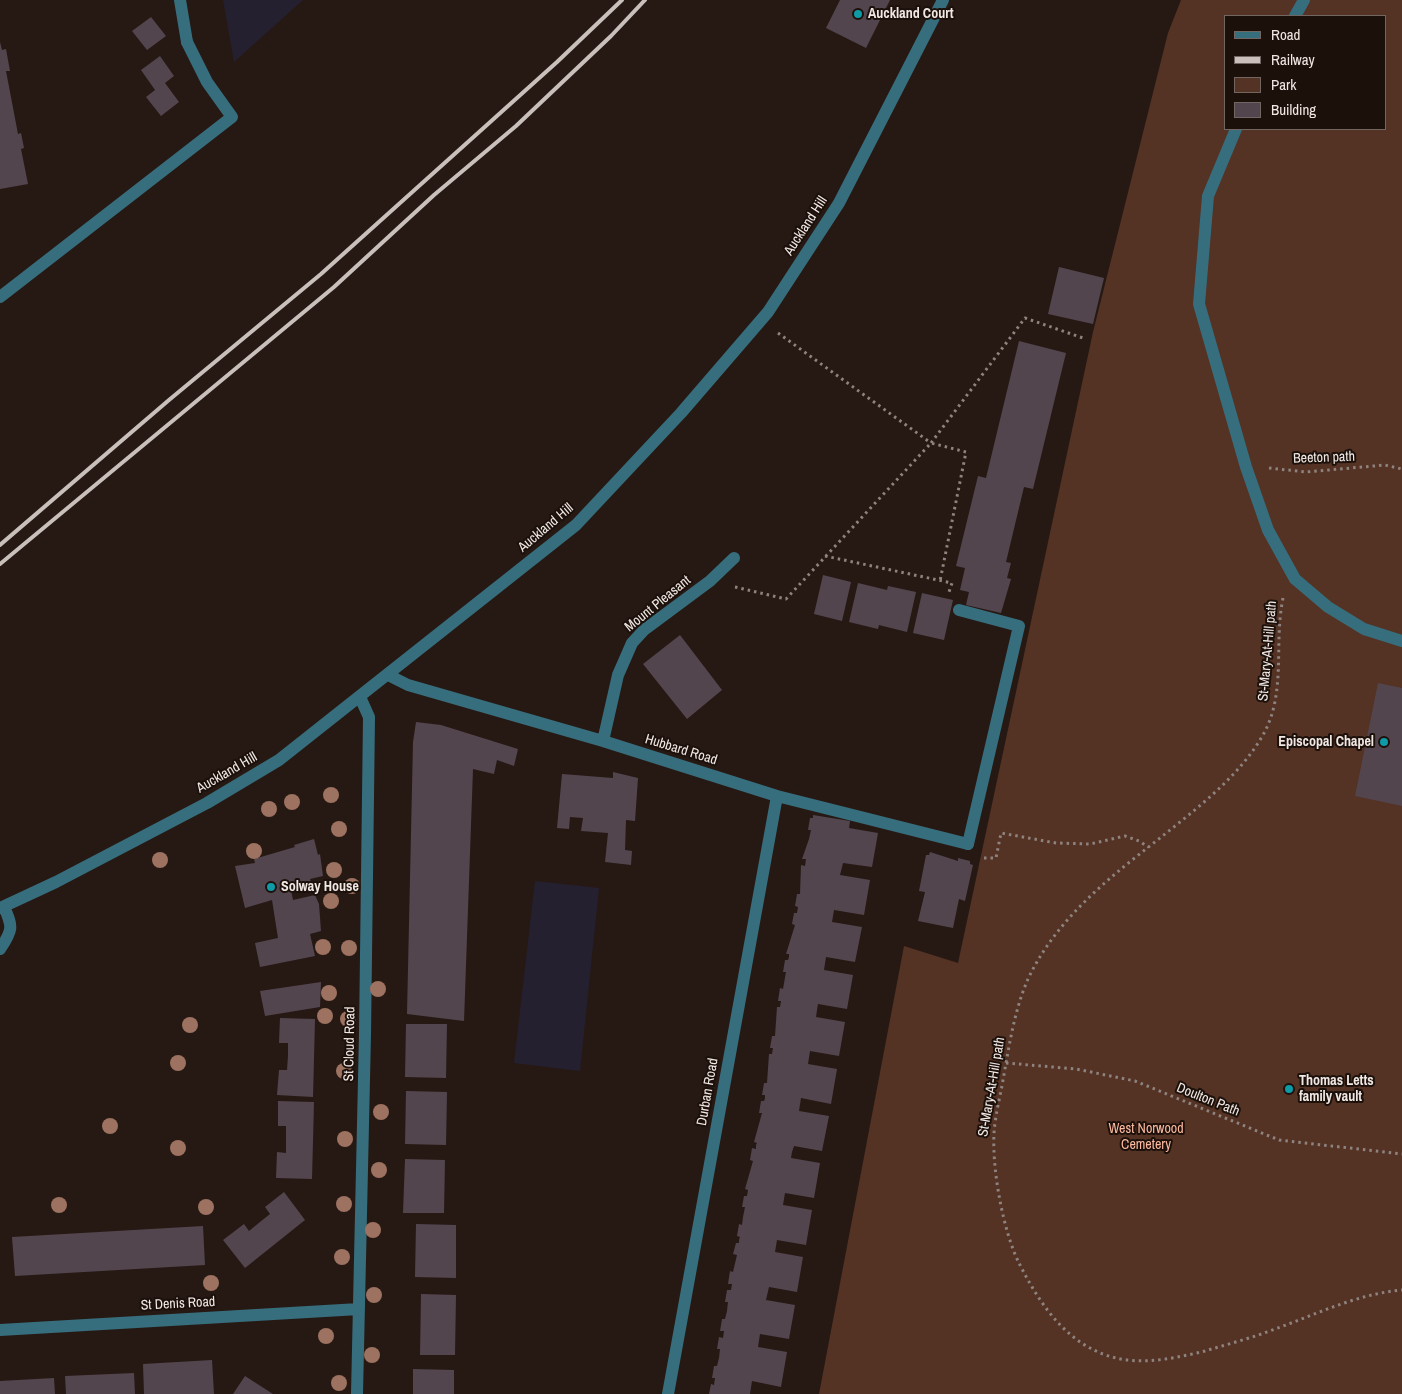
<!DOCTYPE html>
<html>
<head>
<meta charset="utf-8">
<style>
  body { margin:0 }
  #map { position:relative; width:1402px; height:1394px; overflow:hidden; background:#261914; font-family:"Archivo Narrow",sans-serif }
  canvas { display:block }
  .legend { position:absolute; left:1224px; top:15px; width:162px; height:115px; box-sizing:border-box; background:#1c100b; border:1px solid #716662; margin:0; padding:6px 9px; list-style:none; font-size:15px; color:#f1e8e4 }
  .legend li { display:flex; align-items:center; gap:10px; height:25px }
  .legend b { width:25px; border:1px solid #716662 }
</style>
</head>
<body>
<div id="map">
<canvas width="1402" height="1394"></canvas>
<ul class="legend">
<li><b style="height:6px;background:#376e7d"></b>Road</li>
<li><b style="height:6px;background:#c9bfbb"></b>Railway</li>
<li><b style="height:14px;background:#543224"></b>Park</li>
<li><b style="height:14px;background:#53454e"></b>Building</li>
</ul>
</div>
<script>
const g = document.querySelector('canvas').getContext('2d');
g.lineJoin = 'round';
function paint(path, color) {
  g.fillStyle = color;
  g.fill(path, 'evenodd');
}
function stroke(path, color, width, dash) {
  g.strokeStyle = color;
  g.lineWidth = width;
  g.lineCap = dash ? 'butt' : 'round';
  g.setLineDash(dash || []);
  g.stroke(path);
}
function label(font, color, halo, rows, align = 'center') {
  g.font = font + ' "Archivo Narrow",sans-serif';
  g.lineWidth = 4;
  g.setLineDash([]);
  g.textBaseline = 'middle';
  g.strokeStyle = halo;
  g.fillStyle = color;
  for (const [text, x, y, turn = 0] of rows) {
    g.save();
    g.translate(x, y);
    g.rotate((+turn || 0) * Math.PI / 180);
    g.textAlign = isNaN(turn) ? turn : align;
    if (halo) g.strokeText(text, 0, 0);
    g.fillText(text, 0, 0);
    g.restore();
  }
}
paint(new Path2D(`
  M223 0H303L234 62Z
  M535 881 599 888 580 1071 514 1063Z`), '#252030');
paint(new Path2D(`
  M1181 0H1402V1394H819L904 946 958 963 1093 332 1168 33ZM1226 16H1386V129H1226Z`), '#543224');
paint(new Path2D(`
  M840 0H890L866 48 826 28Z
  M151 17 166 36 147 50 132 31Z
  M0 42 2 50 6 49 10 71H6L18 134 21 133 24 148 21 149 28 184 0 189Z
  M160 56 174 76 165 83 179 102 161 116 146 97 155 90 141 70Z
  M1059 267 1104 278 1093 324 1048 314Z
  M1019 341 1066 353 1033 489 1024 487 1006 562 1011 563 1007 578 1011 579 1001 613 966 605 969 592 960 590 965 568 956 566 978 476 986 478Z
  M823 575 851 582 842 621 814 614Z
  M858 583 887 590 888 586 916 592 907 632 879 625 878 629 849 622Z
  M922 593 953 600 944 640 913 633Z
  M680 635 722 690 687 719 643 664Z
  M1378 683 1402 688V806L1355 796Z
  M416 722 441 725 518 749 514 766 497 760 494 774 473 769 464 1021 407 1014 413 742Z
  M613 772 638 778 635 821 626 820 625 850 632 851 631 865 605 862 608 833 581 831 583 818 570 817 569 829 557 828 562 774 613 778Z
  M813 815 850 821 849 828 878 833 872 867 843 863 840 875 870 880 864 915 834 910 832 922 862 927 855 962 826 957 824 970 853 975 847 1009 818 1004 817 1010 816 1017 845 1022 839 1056 810 1051 808 1064 837 1069 831 1104 801 1098 799 1111 829 1116 822 1151 794 1146 792 1152 791 1158 820 1163 814 1198 785 1193 783 1205 812 1210 806 1245 777 1240 775 1252 803 1257 797 1292 769 1287 766 1300 795 1305 789 1339 760 1334 758 1347 787 1352 781 1387 752 1381 750 1394H709L711 1384 714 1385 715 1378H712L714 1366H717L719 1358 720 1349H717L719 1337 723 1338 724 1331H720L722 1319H725L727 1311 728 1302H725L727 1290H731L732 1284H728L730 1271 733 1272 737 1255 733 1254 736 1243H739V1240L740 1237 737 1236 739 1224 742 1225 743 1217 745 1207H742L744 1196H747L748 1190 745 1189 753 1161 750 1160 752 1148 756 1149V1145L757 1143 754 1142 762 1113H759L761 1101H764L765 1098V1095H762L764 1083H767L769 1054H772L773 1048H770L772 1036H775L777 1007H780L781 1001H778L780 988 783 989 786 972H783L785 960H788L789 957V954H786L795 925 792 924 794 913H797L798 907 795 906 797 894H800L801 865 805 866 806 859H802L809 839 811 830H808L810 818H813Z
  M314 839 318 855 320 854 323 876 310 879 312 885 291 890 293 900 315 895 319 904 321 931 310 934 315 956 260 967 255 943 278 938 272 900 245 908 235 866 255 863 254 859 295 847 294 845Z
  M930 852 958 861V858L970 861V864L973 865 965 901 959 899 953 928 918 921 925 892 919 891 926 855H929Z
  M321 982 320 1007 265 1016 260 991Z
  M280 1018 315 1019 313 1097 277 1095 279 1070H287L288 1056V1043H279Z
  M406 1024H447L446 1078 405 1077Z
  M406 1091 447 1092 446 1145 405 1144Z
  M278 1101 314 1102 312 1179 276 1178 277 1152 286 1153V1126H278Z
  M405 1159 445 1160 444 1213H403Z
  M284 1192 305 1220 245 1268 223 1240 244 1224 249 1231 260 1222 270 1214 265 1207Z
  M416 1224 456 1225V1278L415 1277Z
  M203 1226 205 1265 15 1276 12 1237Z
  M421 1294 456 1295 455 1355H420Z
  M212 1360 214 1394H144L143 1364Z
  M413 1369 454 1370V1394H413Z
  M134 1373 135 1394H66L65 1376Z
  M245 1376 273 1394H233Z
  M54 1378 55 1394H0V1381Z`), '#53454e');
stroke(new Path2D(`
  M778 333 931 443 1025 318 1083 338
  M1269 468 1306 472 1385 465 1402 469
  M825 556 952 583 949 592
  M735 587 786 599 931 443 966 452 940 581
  M1283 598C1273 647 1288 696 1260 740 1235 780 1196 809 1160 838 1110 877 1056 919 1028 979 1013 1013 1008 1054 1001 1091 998 1105 995 1119 994 1133 992 1169 1003 1231 1019 1263 1042 1309 1073 1353 1127 1360 1153 1363 1180 1357 1205 1351 1228 1344 1252 1338 1275 1329 1317 1314 1357 1294 1402 1290
  M984 858H996L1001 833 1056 843 1090 844 1125 836 1139 841 1148 847
  M1006 1063 1076 1069 1135 1081 1279 1140 1402 1154`), '#8e837f', 3, [2.5, 4]);
stroke(new Path2D(`
  M1295 16 1304 0
  M1236 129 1208 196 1199 304 1246 467 1268 530 1295 579 1328 607 1364 629 1402 641
  M0 297 232 117 207 82 187 42
  M959 610 1019 626 968 844`), '#376e7d', 12);
stroke(new Path2D(`
  M180 0 187 42
  M388 675 408 685 603 741 777 796 968 844
  M603 741 618 675 632 643 644 630 710 581 734 558
  M0 908 56 882 207 803 279 760 576 525 681 413 768 312 839 203 943 0
  M0 949C13 930 13 927 4 907
  M0 1330 359 1309
  M357 1394 365 1034 369 717 360 697
  M668 1394 777 796`), '#376e7d', 12);
stroke(new Path2D(`
  M0 545 169 400 321 274 557 62 622 0
  M0 564 334 287 434 195 516 126 611 36 645 0`), '#c9bfbb', 4);
g.fillStyle = '#9d7260';
for (const [x, y] of [
  [331,795],
  [292,802],
  [269,809],
  [339,829],
  [254,851],
  [160,860],
  [334,870],
  [352,886],
  [331,901],
  [323,947],
  [349,948],
  [378,989],
  [329,993],
  [325,1016],
  [348,1019],
  [190,1025],
  [178,1063],
  [344,1071],
  [381,1112],
  [110,1126],
  [345,1139],
  [178,1148],
  [379,1170],
  [344,1204],
  [59,1205],
  [206,1207],
  [373,1230],
  [342,1257],
  [211,1283],
  [374,1295],
  [326,1336],
  [372,1355],
  [339,1383]
]) {
  g.beginPath();
  g.arc(x, y, 8, 0, 2 * Math.PI);
  g.fill();
}
for (const [x, y, r, color] of [
  [858,14,5,"#0f9aa8"],
  [1384,742,5,"#0f9aa8"],
  [271,887,5,"#0f9aa8"],
  [1289,1089,5,"#0f9aa8"]
]) {
  const dot = new Path2D();
  dot.arc(x, y, r, 0, 2 * Math.PI);
  g.fillStyle = color;
  g.fill(dot);
  stroke(dot, '#1c100b', 2);
}
label('bold 14px', '#f1e8e4', '#1c100b', [
  ["Auckland Court",868,14],
  ["Episcopal Chapel",1374,742,"right"],
  ["Solway House",281,887],
  ["Thomas Letts",1299,1081],
  ["family vault",1299,1097]
], 'left');
label('14px', '#f1e8e4', '#1c100b', [
  ["Auckland Hill",806,226,-57],
  ["Beeton path",1324,458,-2],
  ["Auckland Hill",546,528,-40],
  ["Mount Pleasant",658,604,-39],
  ["St-Mary-At-Hill path",1268,651,-85],
  ["Hubbard Road",681,750,17],
  ["Auckland Hill",227,773,-30],
  ["St Cloud Road",350,1044,-89],
  ["St-Mary-At-Hill path",992,1087,-80],
  ["Durban Road",708,1092,-80],
  ["Doulton Path",1208,1100,22],
  ["St Denis Road",178,1304,-3]
]);
label('14px', '#feba9f', '#1c100b', [
  ["West Norwood",1146,1129],
  ["Cemetery",1146,1145]
]);
</script>
</body>
</html>
